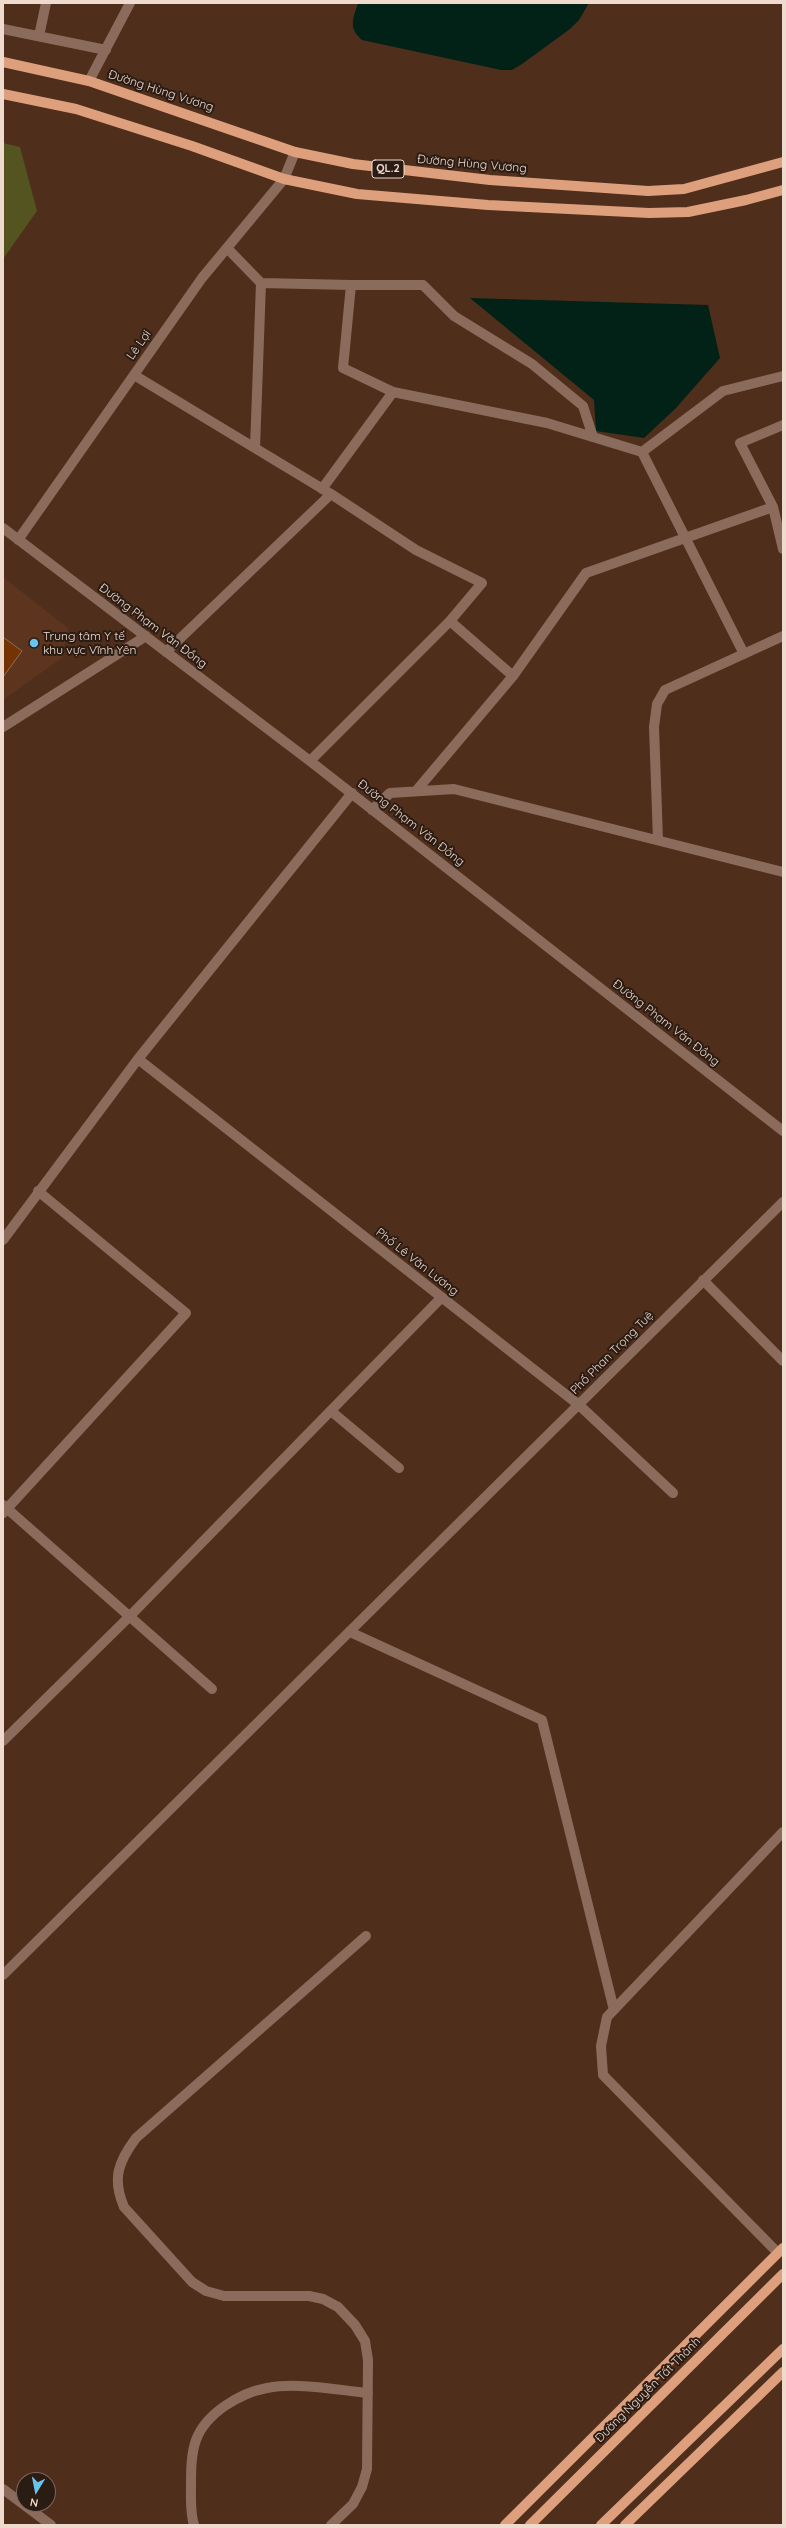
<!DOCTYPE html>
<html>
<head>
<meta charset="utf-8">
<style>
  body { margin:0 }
  #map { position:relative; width:786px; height:2528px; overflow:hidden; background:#4f2e1b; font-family:Quicksand,sans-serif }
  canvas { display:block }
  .frame { position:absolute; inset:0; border:4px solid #efdace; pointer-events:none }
  .north { position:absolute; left:16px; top:2472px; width:40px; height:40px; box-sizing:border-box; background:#2a1b13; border:1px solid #79675e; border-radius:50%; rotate:190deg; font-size:11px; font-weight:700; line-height:16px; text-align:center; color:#efdace }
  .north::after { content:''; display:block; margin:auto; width:14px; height:18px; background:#66c4ef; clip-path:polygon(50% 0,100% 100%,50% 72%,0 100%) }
</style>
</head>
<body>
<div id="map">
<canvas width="786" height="2528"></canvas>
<div class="frame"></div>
<div class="north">N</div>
</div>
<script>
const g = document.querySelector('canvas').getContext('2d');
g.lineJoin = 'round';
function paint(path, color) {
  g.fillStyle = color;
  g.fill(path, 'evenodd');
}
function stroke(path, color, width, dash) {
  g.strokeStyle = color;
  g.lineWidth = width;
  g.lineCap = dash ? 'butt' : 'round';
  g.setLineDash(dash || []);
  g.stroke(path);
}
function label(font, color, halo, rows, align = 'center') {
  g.font = font + ' Quicksand,sans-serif';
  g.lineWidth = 4;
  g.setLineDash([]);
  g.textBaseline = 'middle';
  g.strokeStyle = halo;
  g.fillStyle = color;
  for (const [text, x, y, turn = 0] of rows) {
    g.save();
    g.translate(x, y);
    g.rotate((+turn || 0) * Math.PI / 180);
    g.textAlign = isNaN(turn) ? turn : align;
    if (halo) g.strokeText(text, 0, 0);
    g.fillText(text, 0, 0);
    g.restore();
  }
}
paint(new Path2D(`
  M3 577 68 628 62 658 3 700Z`), '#5d351e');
paint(new Path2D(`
  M3 143 20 147 37 211 3 259Z`), '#53541f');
paint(new Path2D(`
  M358 3H589L579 20 570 29 522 64 512 70H501L362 40C348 28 353 19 358 3Z
  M470 298 708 305 720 358 676 408 644 438 596 431 594 400Z`), '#022218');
const building = new Path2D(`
  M3 637 22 651 3 677Z`);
paint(building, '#733304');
stroke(building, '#926c57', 1);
stroke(new Path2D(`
  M3 29 106 50
  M39 36 46 3
  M89 81 130 3
  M227 248 261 283 351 285 343 368 393 392 547 423 642 452 744 654
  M351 285H423L454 316 532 364 583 406 593 437
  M134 375 331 494 416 550 482 583 450 621 310 761
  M783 425 740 443 773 507 783 549
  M255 448 261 283
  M642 452 723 391 783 376
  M322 489 393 392
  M3 528 310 761 783 1131
  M18 540 202 278 284 179 295 152
  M450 621 513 676
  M166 652 331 494
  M3 727 146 636
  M416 791 513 676 586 573 773 507
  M372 810 390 793 454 789 783 872
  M658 840 654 727 657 704 665 690 783 636
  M138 1059 579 1405 673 1493
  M3 1240 138 1059 352 793
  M703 1280 783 1361
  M331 1411 399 1468
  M3 1505 212 1689
  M3 1513 186 1313 38 1191
  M350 1632 542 1720 614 2010
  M3 1741 130 1616 441 1298
  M3 1975 783 1202
  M778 2253 603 2075 601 2046 607 2017 783 1832
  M3 2489 51 2525
  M194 2525C190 2512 191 2499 191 2486 191 2471 191 2454 196 2440 206 2413 240 2393 267 2388 299 2382 336 2390 368 2393
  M331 2525 353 2504 362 2487 367 2469 368 2360 365 2341 355 2325 338 2307 323 2299 309 2296H224L206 2291 192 2282 124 2207C112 2179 118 2162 136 2138L366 1936`), '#8b6c5c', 10);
stroke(new Path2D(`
  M3 62 89 81 295 152 353 164 490 180 648 191 684 189 783 162
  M3 94 76 109 192 146 284 179 357 194 488 205 649 213 688 212 746 200 783 190
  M505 2525 783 2248
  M530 2525 783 2274
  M601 2525 783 2349
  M625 2525 783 2372`), '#de9f7d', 10);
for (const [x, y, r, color] of [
  [34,643,5,"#66c4ef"]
]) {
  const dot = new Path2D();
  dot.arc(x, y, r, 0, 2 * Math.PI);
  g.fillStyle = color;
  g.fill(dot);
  stroke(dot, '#2a1b13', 1.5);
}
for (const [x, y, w] of [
  [388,169,32]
]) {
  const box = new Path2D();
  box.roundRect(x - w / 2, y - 9, w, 18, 3);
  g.fillStyle = '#2a1b13';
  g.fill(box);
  stroke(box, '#efdace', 1);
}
label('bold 11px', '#efdace', null, [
  ["QL.2",388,169]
]);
label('12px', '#efdace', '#2a1b13', [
  ["Đường Hùng Vương",161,91,18],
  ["Đường Hùng Vương",472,164,5],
  ["Lê Lợi",139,345,-55],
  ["Đường Phạm Văn Đồng",153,626,37],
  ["Đường Phạm Văn Đồng",411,823,38],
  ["Đường Phạm Văn Đồng",666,1023,38],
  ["Phố Lê Văn Lương",417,1262,38],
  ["Phố Phan Trọng Tuệ",612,1353,-45],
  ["Đường Nguyễn Tất Thành",648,2390,-45]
]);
label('12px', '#efdace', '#2a1b13', [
  ["Trung tâm Y tế",43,636],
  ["khu vực Vĩnh Yên",43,650]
], 'left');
</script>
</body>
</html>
